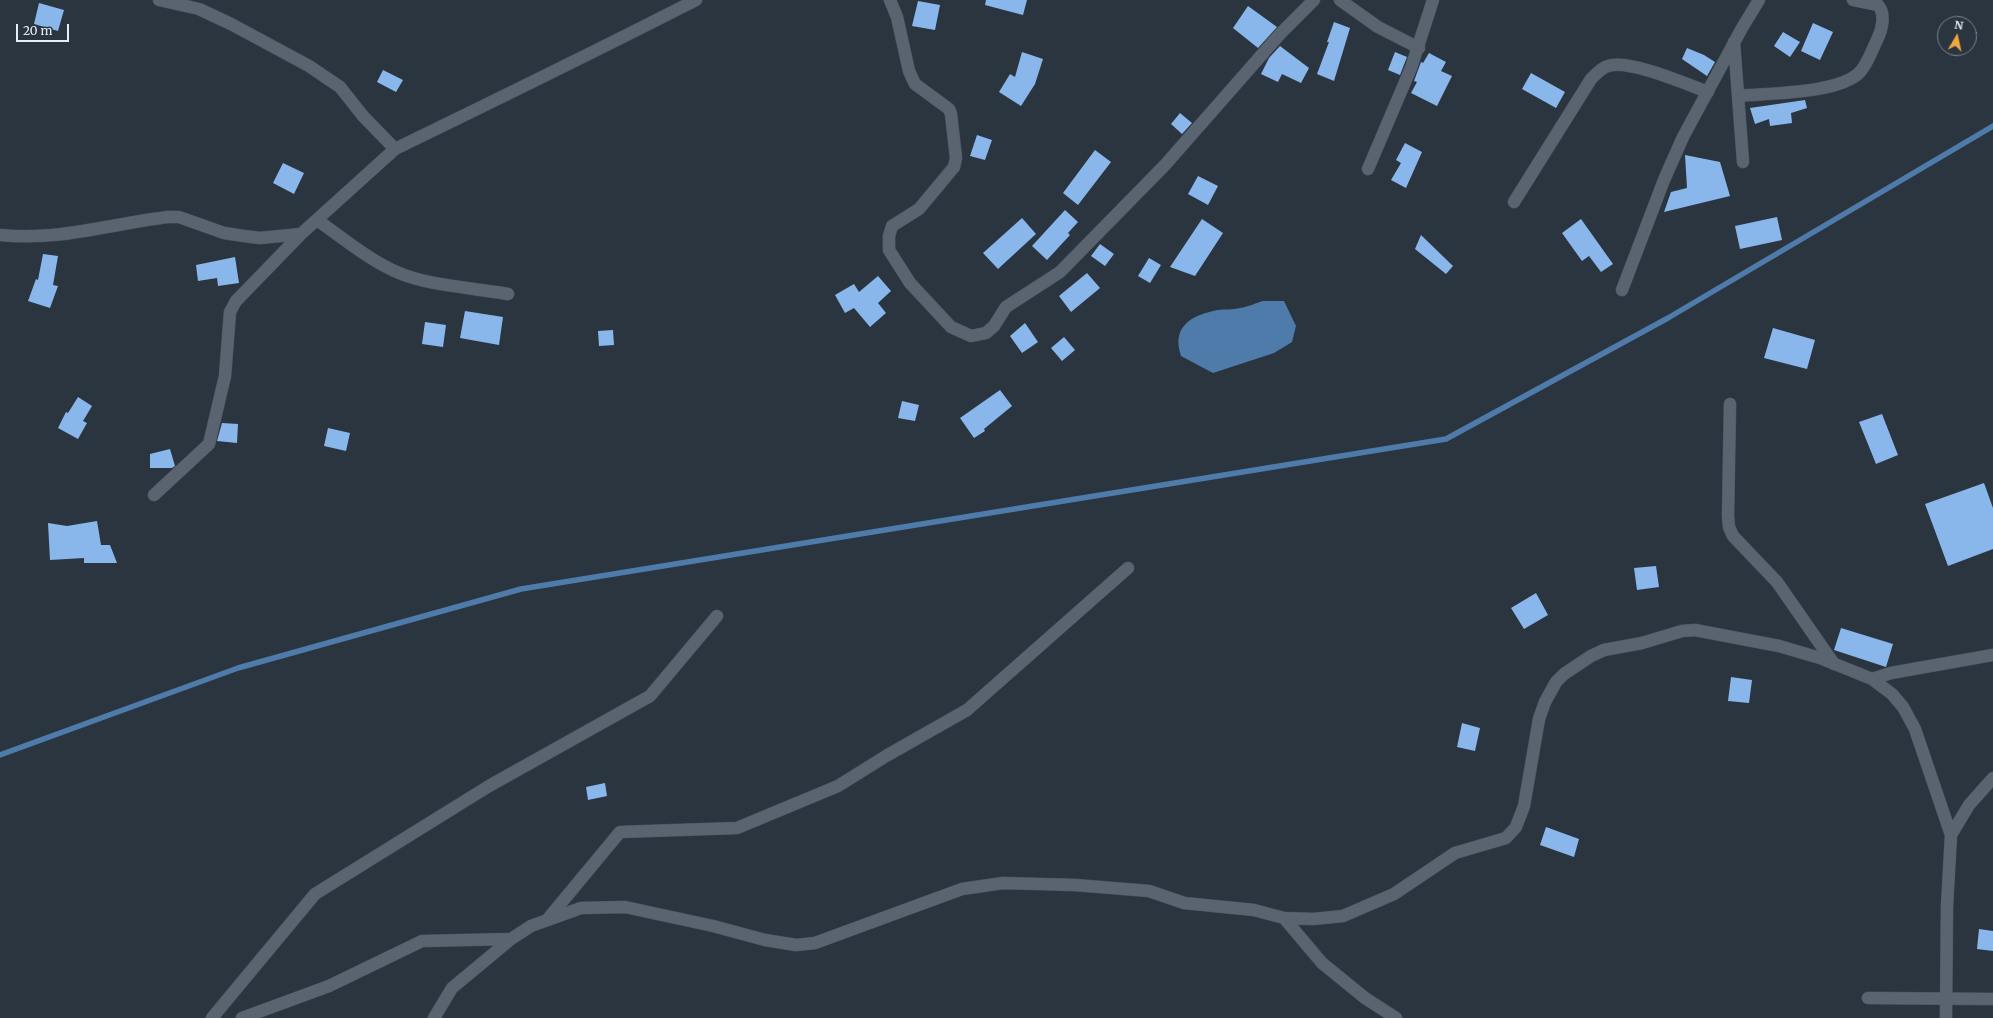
<!DOCTYPE html>
<html>
<head>
<meta charset="utf-8">
<style>
  body { margin:0 }
  #map { position:relative; width:1993px; height:1018px; overflow:hidden; background:#2b3540; font-family:Merriweather,serif }
  canvas { display:block }
  .north { position:absolute; left:1937px; top:16px; width:40px; height:40px; box-sizing:border-box; background:#2b3540; border:1px solid #767f88; border-radius:50%; rotate:9deg; font-size:11px; font-weight:700; line-height:16px; text-align:center; color:#e6edf4 }
  .north::after { content:''; display:block; margin:auto; width:14px; height:18px; background:#efa73e; clip-path:polygon(50% 0,100% 100%,50% 72%,0 100%) }
  .scale { position:absolute; left:16px; top:24px; width:53px; height:18px; box-sizing:border-box; border:2px solid #e6edf4; border-top:0; padding-left:5px; font-size:12px; line-height:14px; white-space:nowrap; color:#e6edf4; -webkit-text-stroke:3px #2b3540; paint-order:stroke }
</style>
</head>
<body>
<div id="map">
<canvas width="1993" height="1018"></canvas>
<div class="north">N</div>
<div class="scale">20 m</div>
</div>
<script>
const g = document.querySelector('canvas').getContext('2d');
g.lineJoin = 'round';
function paint(path, color) {
  g.fillStyle = color;
  g.fill(path, 'evenodd');
}
function stroke(path, color, width, dash) {
  g.strokeStyle = color;
  g.lineWidth = width;
  g.lineCap = dash ? 'butt' : 'round';
  g.setLineDash(dash || []);
  g.stroke(path);
}
paint(new Path2D(`
  M1263 301H1284L1296 326 1292 342 1274 353 1213 373 1181 356C1171 326 1192 315 1218 310 1225 309 1233 310 1240 308 1248 307 1256 303 1263 301Z`), '#4f7bab');
stroke(new Path2D(`
  M0 755 238 668 521 589 1446 439 1668 318 1993 126`), '#4f7bab', 5.5);
paint(new Path2D(`
  M986 0H1027L1023 15 985 5Z
  M918 1 940 5 935 30 912 26Z
  M39 3 64 10 58 31 34 24Z
  M1248 6 1277 27 1258 48 1233 28Z
  M1334 22 1350 28 1334 81 1317 74 1329 42H1327Z
  M1813 23 1833 32 1820 60 1801 51Z
  M1969 26 1977 33 1969 43Z
  M1783 32 1800 42 1790 57 1774 46Z
  M1280 46 1309 68 1301 83 1282 74 1278 82 1261 74 1269 58Z
  M1687 48 1704 55 1715 62 1707 76 1682 59Z
  M1947 48H1964L1957 56Z
  M1022 52 1043 59 1035 84 1021 106 999 92 1010 74 1015 77Z
  M1395 52 1407 57 1400 75 1388 70Z
  M1429 53 1446 62 1441 71 1452 76 1437 106 1411 93 1417 82 1414 81 1421 62 1423 63Z
  M383 70 403 80 396 92 377 82Z
  M1531 73 1565 92 1556 108 1522 89Z
  M1805 100 1807 108 1791 113 1792 123 1770 126 1769 119 1755 124 1750 108Z
  M1180 113 1192 123 1182 134 1171 124Z
  M977 135 992 140 985 160 970 156Z
  M1405 143 1422 152 1406 188 1391 180 1401 163 1396 160Z
  M1095 150 1111 162 1078 205 1063 193Z
  M1685 155 1720 162 1730 196 1664 212 1671 192 1687 188Z
  M283 163 304 173 294 194 273 183Z
  M1198 176 1218 186 1208 205 1188 194Z
  M1065 210 1078 222 1068 233 1070 235 1047 260 1032 246Z
  M1777 217 1782 240 1740 249 1735 226Z
  M1022 218 1036 234 998 269 983 253Z
  M1202 219 1223 233 1195 276 1170 267Z
  M1581 219 1613 264 1601 272 1589 256 1582 261 1562 233Z
  M1421 235 1453 266 1446 274 1415 249Z
  M1100 244 1114 254 1105 266 1091 256Z
  M43 254 58 256 53 285 58 286 50 308 28 301 36 279 38 280Z
  M235 257 239 283 218 286 217 278 198 281 196 265Z
  M1149 258 1161 265 1150 283 1138 276Z
  M1087 273 1100 288 1071 312 1059 296Z
  M878 276 891 291 878 303 886 313 870 327 854 308 845 313 835 295 854 284 859 292Z
  M465 311 503 317 499 345 460 338Z
  M425 322 446 325 443 347 422 344Z
  M1025 323 1038 342 1022 353 1010 336Z
  M1773 328 1815 340 1807 369 1764 358Z
  M613 330 614 345 599 346 598 331Z
  M1064 337 1075 350 1062 361 1051 348Z
  M1000 390 1012 406 984 429 985 431 974 438 960 418Z
  M78 397 92 406 83 421 87 423 78 439 58 428 66 412 68 413Z
  M902 401 919 405 915 421 898 418Z
  M1882 414 1898 455 1876 464 1859 422Z
  M222 423 238 424 237 443 217 441Z
  M328 428 350 433 346 451 324 446Z
  M170 449 175 466 172 468H150V454Z
  M1984 483 1993 508V549L1948 566 1925 504Z
  M97 521 101 545H110L117 563H84V558L50 560 48 523 67 526Z
  M1656 566 1659 587 1637 590 1634 568Z
  M1536 593 1548 615 1524 629 1511 608Z
  M1841 628 1893 644 1886 667 1834 650Z
  M1731 677 1752 680 1749 703 1728 701Z
  M1462 723 1480 728 1475 751 1457 747Z
  M605 783 607 796 588 800 586 787Z
  M1546 827 1579 839 1574 857 1540 845Z
  M1979 929 1993 931V951L1977 949Z`), '#8ab7eb');
const minor = new Path2D(`
  M159 0 199 9 231 24 309 66 340 87 363 116 395 149C496 100 596 51 696 0
  M890 0 897 17 909 71 915 84 949 109 951 114 956 158 954 167 919 209 892 226 889 236V250L910 283 951 327 971 336 986 333 994 326 1006 307 1060 272 1165 165 1280 34 1314 0
  M1340 0 1378 27 1419 48
  M1734 42 1743 162
  M1738 96C1769 93 1839 94 1860 72 1868 63 1872 50 1877 40 1882 30 1886 14 1878 5L1853 0
  M1368 169 1411 68 1433 0
  M1514 202 1591 79C1596 74 1601 68 1608 66 1629 59 1686 84 1708 92
  M317 220C343 238 370 261 399 273 430 286 475 288 508 294
  M0 235C61 241 109 224 168 217H179L224 233 244 236 260 238 301 234 395 149
  M1622 290 1664 180 1683 137 1742 28 1759 0
  M1730 404 1728 516 1729 527 1733 536 1777 582 1834 664
  M154 495 209 444 225 376 230 312 236 301 301 234
  M1872 679 1891 673 1993 655
  M1951 835 1969 805 1993 778
  M1284 918 1322 963 1365 998 1396 1018
  M547 920 620 832 737 828 838 786 886 756 967 710 1128 568
  M1868 998 1993 999
  M212 1018 315 894 489 786 650 696 717 616
  M242 1018 329 986 422 941 511 939
  M434 1018 452 988 511 939 531 926 581 908 625 907 713 926 765 940 796 945 815 943 962 889 1003 883 1075 885 1149 891 1184 903 1254 910 1284 918 1313 919 1343 916 1394 894 1455 853 1506 838 1516 827 1524 806 1539 719 1545 702 1556 682 1564 674 1591 656 1604 650 1642 643 1682 631 1695 630 1779 646 1820 658 1872 679 1892 694 1903 707 1915 729 1951 835 1947 906 1946 1018`);
stroke(minor, '#4a525c', 13);
stroke(minor, '#596470', 12);
</script>
</body>
</html>
